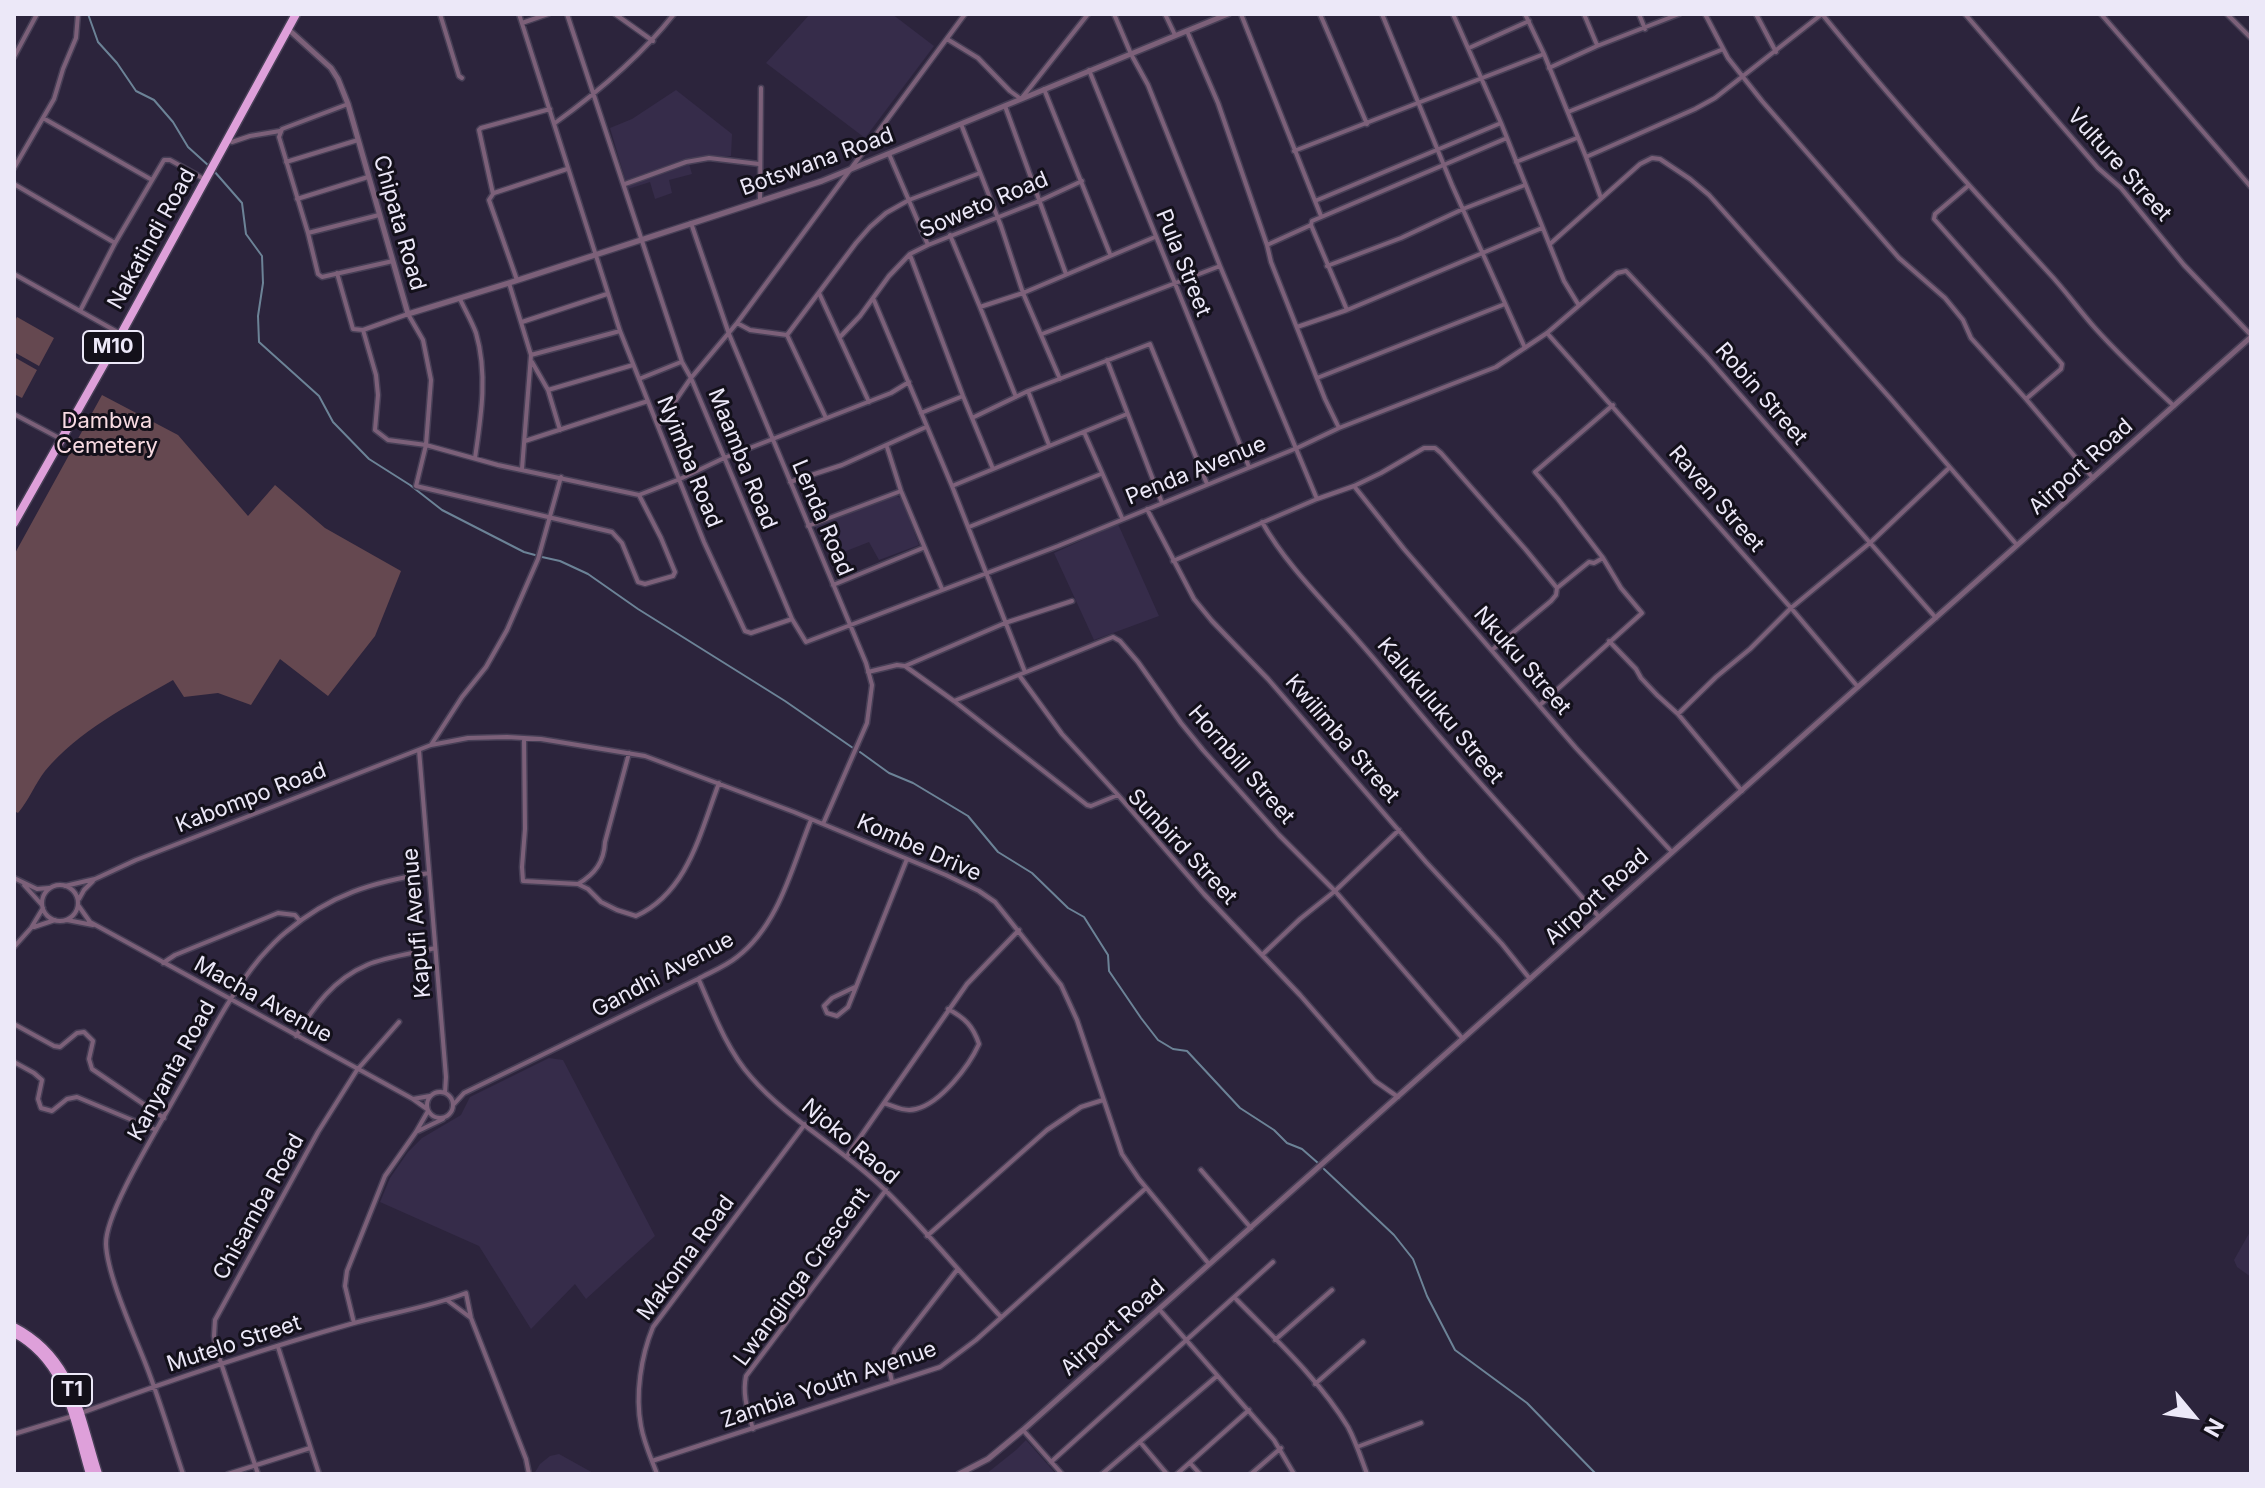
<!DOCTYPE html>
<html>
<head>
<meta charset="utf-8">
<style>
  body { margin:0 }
  #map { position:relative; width:2265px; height:1488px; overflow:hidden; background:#2c243c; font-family:Inter,sans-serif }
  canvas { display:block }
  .frame { position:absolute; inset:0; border:16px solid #ece8f8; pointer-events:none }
  .north { position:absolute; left:2153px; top:1376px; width:80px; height:80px; -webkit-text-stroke:6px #13101a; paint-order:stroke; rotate:119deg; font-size:22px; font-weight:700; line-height:32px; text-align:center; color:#ece8f8 }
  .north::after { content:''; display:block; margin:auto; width:28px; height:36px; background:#ece8f8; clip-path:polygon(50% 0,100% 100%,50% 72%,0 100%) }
</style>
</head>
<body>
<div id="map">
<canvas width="2265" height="1488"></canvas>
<div class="frame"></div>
<div class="north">N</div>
</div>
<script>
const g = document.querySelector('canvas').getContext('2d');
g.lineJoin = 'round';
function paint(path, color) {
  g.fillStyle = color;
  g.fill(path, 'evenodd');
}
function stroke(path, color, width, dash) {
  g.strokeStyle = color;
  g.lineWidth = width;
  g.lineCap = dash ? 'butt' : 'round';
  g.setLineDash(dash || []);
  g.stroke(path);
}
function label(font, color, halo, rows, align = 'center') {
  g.font = font + ' Inter,sans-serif';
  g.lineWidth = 6;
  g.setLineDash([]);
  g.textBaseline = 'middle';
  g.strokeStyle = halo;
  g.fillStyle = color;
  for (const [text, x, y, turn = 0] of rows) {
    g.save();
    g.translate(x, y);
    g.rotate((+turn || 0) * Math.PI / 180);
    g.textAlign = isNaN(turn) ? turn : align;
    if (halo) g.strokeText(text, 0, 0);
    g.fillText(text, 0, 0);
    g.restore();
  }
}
paint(new Path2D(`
  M810 14H892L934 46 865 138 766 63Z
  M676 90 732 134 731 156 688 160 692 174 669 180 672 193 655 199 650 182 628 189 610 128 632 119Z
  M895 495 902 499 919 545 879 560 869 542 831 557 815 526Z
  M1118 524 1159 616 1094 640 1054 553Z
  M549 1058 563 1060 655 1236 586 1299 575 1284 531 1329 479 1246 380 1202 390 1178 408 1152 422 1138 461 1115 470 1097Z
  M2251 1230V1277L2237 1267 2234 1260Z
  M1026 1440 1056 1474H986L1016 1450Z
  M559 1454 595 1474H534L540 1464 550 1456Z`), '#362c4a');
paint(new Path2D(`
  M17 317 54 338 39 366 14 352V323Z
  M14 357 37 370 22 398 14 394Z
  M102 395 178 435 248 516 275 485 325 528 401 571 375 636 328 696 280 659 251 705 218 693 184 697 173 680C129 705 78 731 45 771 35 784 29 800 18 813L14 811V555Z`), '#654850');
stroke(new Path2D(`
  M88 14 98 42 117 63 136 91 154 100 173 122 188 147 209 166
  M214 171 242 203 246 234 262 256 263 283 258 316 259 342 319 396 333 422 369 459 410 485 442 510 524 552 535 555
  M542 557 560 561 588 574 638 609 785 701 853 748
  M860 752 889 773 913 783 968 816 998 852 1032 873 1068 908 1084 917 1108 955 1109 971 1141 1018 1158 1040 1173 1049 1187 1051 1240 1108 1274 1130 1287 1143 1302 1149 1318 1163
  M1324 1169 1394 1235 1413 1259 1427 1296 1455 1350 1527 1403 1596 1474`), '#6c8397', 2);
const minor = new Path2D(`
  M440 14 459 76 462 78
  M519 14 620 331 704 542 745 631 751 633 792 619
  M567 14 682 362 691 378 792 619 806 642 1058 546 1297 448 1339 428 1496 367 1547 333 1617 273 1626 271 1707 357 1936 618
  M615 14 653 41
  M1114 14 1131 54 1148 85 1220 266 1317 499
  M1165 14 1175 35
  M1241 14 1321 216
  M1320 14 1367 124
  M1382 14 1452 185 1525 348
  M1453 14 1501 123 1564 281 1578 304
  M1525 14 1544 54
  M1584 14 1597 45
  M1639 14 1645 29
  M1705 14 1728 58 1762 101 1899 258 1945 298 1963 320 1971 338 2026 399 2093 478
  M1756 14 1776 52
  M1822 14C1894 103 1971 188 2048 272 2065 290 2079 310 2095 328 2120 356 2147 381 2174 406
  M1965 14 2098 168 2121 188 2184 265 2251 335
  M2101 14 2251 187
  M2227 14 2251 38
  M522 23 548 14
  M1187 31 1218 103 1267 245 1271 262 1325 399 1339 428
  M947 39 978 58 1010 91 1021 99 1088 14
  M1469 48 1529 21
  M14 57 37 14
  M1549 68 1597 46 1679 14
  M1089 70 1249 467
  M1044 89 1110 254
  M348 104 282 129 279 137 308 233 318 274 322 277 393 261
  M1005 106 1066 274
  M1568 112 1721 50
  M43 118 152 180
  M555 123C598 92 641 56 674 14
  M961 124 1001 226 1023 293 1060 379
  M228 140 232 142 250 136 280 131
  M1294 151 1544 54 1586 157 1695 109 1715 98 1822 14
  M889 154 928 245
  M1586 157 1601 198
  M286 162 358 140
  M1516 162 1577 138
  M14 168 54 99 63 69 76 38 78 14
  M14 184 115 243
  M625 184 686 162 709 158 759 164
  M1968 186 1935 214 1934 219 2062 364 2061 369 2026 399
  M494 193 567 169
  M297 199 368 177
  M760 201 761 88
  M1315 201 1501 123
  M691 223 729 334 866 663 872 685 867 723 823 824
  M308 233 379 215
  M950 235 980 307
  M1550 244 1640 164 1652 158 1660 159 1690 179 1709 195 1890 398 2017 545
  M1267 245 1311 225
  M910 255 963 396 993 469
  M1327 266 1401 238 1463 209 1525 185
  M337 273 353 329 363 330 408 314 423 340 431 380 426 445 416 486 612 532 622 543 638 582 645 584 673 576 675 572 661 538 639 495
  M14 274 121 334
  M517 280 489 200 493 194 479 130 481 128 550 109
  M509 283 531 355 522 469
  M819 293 869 402
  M873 298 952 486 1025 672
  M460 299C465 310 472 322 476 333 488 374 481 417 475 458
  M1347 310 1311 225 1312 221 1507 138
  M80 311 115 243 164 160H170L204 179
  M522 322 607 294
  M737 323 750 330 787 335
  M1297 327 1347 310 1542 228
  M363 330 376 375 378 395 375 430 388 440 426 445 498 465 639 495 680 479 724 458 891 393 909 382
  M1547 333 1791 608 1858 687
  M1042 334 1220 266
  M840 337 860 316 889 276 910 254 928 245 1039 201 1082 181
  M531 355 620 331
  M1107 360 1162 503
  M532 362 548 390 560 430
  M1317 378 1505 304
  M639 379 681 362
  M548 390 633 365
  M1028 391 1049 445
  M1016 397 980 307 1023 293 1155 237
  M921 413 963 396
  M14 414 61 439
  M826 418 787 335 856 243 870 227 886 213 909 200 980 173
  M972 418 1028 391 1150 344 1207 484
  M658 426 691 378 737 323 965 14
  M1084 432 1122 518
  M525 441 648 401
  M887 447 901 491 942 589
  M790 482 842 465 926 427
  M952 486 1127 414
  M1354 486 1404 549 1576 748 1672 852
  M1147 509 1194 599 1212 621 1268 679 1426 862 1502 944 1530 979
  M1262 522C1288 568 1328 605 1362 645 1390 677 1417 711 1445 743 1496 802 1549 858 1599 917
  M808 526 901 491
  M969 527 1101 474
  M1173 561 1317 499 1354 486 1381 473 1424 448H1435L1441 453 1526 550 1557 588 1556 595 1551 601 1492 650
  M833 585 923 548
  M1557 588 1589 562 1594 563 1603 558
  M1609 641 1636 669 1641 678 1657 695 1678 714 1742 791
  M905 666 1005 623 1072 601
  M868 672 897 665 905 666 954 701 1087 805 1091 806 1118 795 1204 894 1300 995 1375 1081 1398 1097
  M1019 675 1062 734 1118 795
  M954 701 1113 637 1120 641 1138 662 1181 723 1203 750 1279 835 1335 891 1463 1039
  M1540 705 1642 613 1621 588 1603 558 1558 499 1535 472 1613 405
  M1678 714 1716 677 1750 649 1791 608 1871 542 1949 468
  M524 738 525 829 522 867 523 881 578 884 588 889 601 902 617 910 636 916C688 892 700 833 719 783
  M431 745 462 697 486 667 507 630 538 559 561 477
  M419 750 446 1077 445 1093
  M14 878 37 889 49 888
  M578 884C595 874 604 862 605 842L629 753
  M24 885 42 905
  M42 903a18 18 0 1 1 36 0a18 18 0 1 1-36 0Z
  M65 886 95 879 136 860 431 745 468 738 507 737 541 739 645 756 794 812 946 875 979 891 995 902 1007 917 1061 985 1077 1020 1122 1154 1139 1179 1209 1264
  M79 899 84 890 93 881
  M78 905 90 922 413 1099 427 1109
  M67 920 93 925
  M34 927 55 920
  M14 947 31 928 43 908
  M1262 955 1300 919 1335 891 1399 830
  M163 963 175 955 278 913 295 915 300 921
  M699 980C713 1012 727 1050 751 1077 789 1121 844 1149 886 1191 926 1230 962 1275 1001 1317
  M855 987 832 998 824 1006 827 1013 837 1016 848 1007 907 859
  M14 1024 54 1046 60 1047 77 1033 84 1032 93 1041 89 1059 92 1069 164 1118
  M296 1036C314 1006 334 979 367 965 385 957 415 953 435 948
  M14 1062 34 1073 42 1080 38 1099 41 1108 52 1111 67 1099 77 1097 156 1130
  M427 1105a13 13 0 1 1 26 0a13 13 0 1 1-26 0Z
  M413 1099 430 1096
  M884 1103C895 1107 905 1112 916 1109 941 1103 969 1066 979 1044 973 1026 965 1018 948 1009
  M454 1104 464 1093 698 979C711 972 726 966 737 957 779 925 792 867 811 820
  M418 1131 443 1119
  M847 1156 967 984 1019 930
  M1201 1170 1251 1228
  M927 1236 1047 1130 1081 1107 1103 1100
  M1236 1299C1274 1338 1319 1379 1348 1427 1356 1442 1361 1458 1367 1474
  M447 1300 471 1318
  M1159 1309 1274 1440 1294 1474
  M354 1323 345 1286 347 1271 385 1176 416 1132 428 1111
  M1275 1340 1332 1290
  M278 1347 319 1474
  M892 1382 889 1368 895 1350 957 1270
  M1315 1384 1363 1342
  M81 1413C171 1380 262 1349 354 1323 391 1313 430 1307 466 1293L471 1318 526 1459 529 1474
  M753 1429C748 1411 742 1395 746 1376L886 1190
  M1023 1430 1062 1474
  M14 1434 73 1416
  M1140 1442 1167 1474
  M1357 1447 1421 1423
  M652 1461 940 1367 976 1340 1146 1188
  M1051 1462 1273 1262
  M1190 1463 1200 1474
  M183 1474C171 1438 160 1401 146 1365 134 1334 107 1275 106 1244 105 1213 158 1128 175 1097 202 1051 226 999 260 958 268 949 277 939 286 932 331 894 373 882 429 873
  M228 1474 310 1448
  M258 1474 216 1348 214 1336 215 1320 318 1132 357 1070 399 1022
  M657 1474C651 1458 644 1443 641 1426 635 1395 641 1356 653 1327L805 1124
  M1102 1474 1217 1376
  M1177 1474 1249 1410
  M1251 1474 1281 1448`);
const tertiary = new Path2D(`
  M288 29 331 68 338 79 348 104 408 314 509 283 822 181 1228 14
  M959 1474 988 1459 1023 1430 2251 337`);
const trunk = new Path2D(`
  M14 523 121 334 296 14
  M14 1327C74 1358 79 1415 98 1474
  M14 1333C68 1362 74 1421 90 1474`);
stroke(minor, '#473f56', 7);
stroke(tertiary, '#473f56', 8);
stroke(trunk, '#473f56', 11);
stroke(minor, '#7c6079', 4);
stroke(tertiary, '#7c6079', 5);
stroke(trunk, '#dea0da', 8);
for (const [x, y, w] of [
  [113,347,60],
  [72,1390,40]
]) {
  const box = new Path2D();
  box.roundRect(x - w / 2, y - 16, w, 32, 6);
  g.fillStyle = '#13101a';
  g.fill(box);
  stroke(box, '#ece8f8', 2);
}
label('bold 20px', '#ece8f8', null, [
  ["M10",113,347],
  ["T1",72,1390]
]);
label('22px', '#ece8f8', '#13101a', [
  ["Botswana Road",817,162,-20],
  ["Vulture Street",2119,165,48],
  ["Soweto Road",984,205,-23],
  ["Chipata Road",399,223,74],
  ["Nakatindi Road",152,239,-61],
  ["Pula Street",1183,263,68],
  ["Robin Street",1761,394,49],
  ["Maamba Road",742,459,68],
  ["Nyimba Road",689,462,68],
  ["Airport Road",2081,467,-42],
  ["Penda Avenue",1196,471,-22],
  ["Raven Street",1716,499,49],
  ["Lenda Road",822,518,67],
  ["Nkuku Street",1522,661,49],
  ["Kalukuluku Street",1440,711,50],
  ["Kwilimba Street",1342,739,49],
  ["Hornbill Street",1241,765,49],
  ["Kabompo Road",251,798,-21],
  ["Sunbird Street",1182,847,47],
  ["Kombe Drive",919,848,24],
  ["Airport Road",1597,897,-42],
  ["Kapufi Avenue",417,923,-95],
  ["Gandhi Avenue",663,975,-28],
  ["Macha Avenue",263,1000,29],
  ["Kanyanta Road",172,1071,-61],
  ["Njoko Raod",850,1142,40],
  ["Chisamba Road",259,1207,-61],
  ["Makoma Road",686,1258,-54],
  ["Lwanginga Crescent",802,1277,-54],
  ["Airport Road",1113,1328,-42],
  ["Mutelo Street",234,1344,-18],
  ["Zambia Youth Avenue",829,1385,-19]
]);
label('22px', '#f8dbe2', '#13101a', [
  ["Dambwa",107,421],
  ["Cemetery",107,446]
]);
</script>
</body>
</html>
